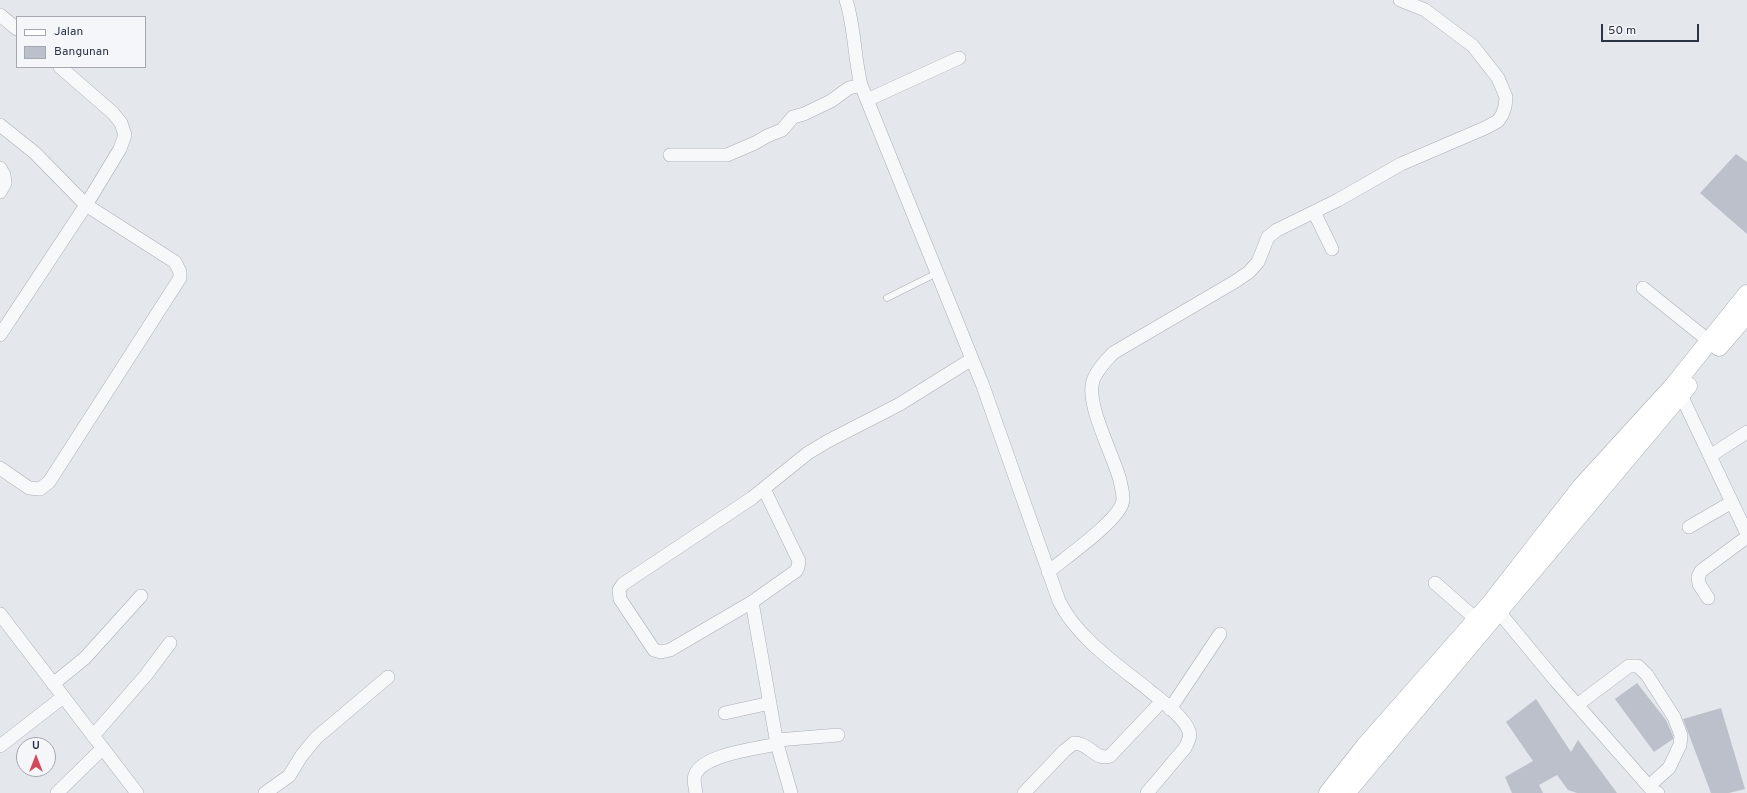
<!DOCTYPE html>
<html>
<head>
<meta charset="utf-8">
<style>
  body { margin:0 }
  #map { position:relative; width:1747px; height:793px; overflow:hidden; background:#e4e7ec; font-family:Overpass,sans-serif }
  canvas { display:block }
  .legend { position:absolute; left:16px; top:16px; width:130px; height:52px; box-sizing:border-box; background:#f4f6f9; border:1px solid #a4a8b1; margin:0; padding:5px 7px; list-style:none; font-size:12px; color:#2b3445 }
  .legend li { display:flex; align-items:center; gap:8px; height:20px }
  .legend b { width:20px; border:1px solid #a4a8b1 }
  .north { position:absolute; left:16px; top:737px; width:40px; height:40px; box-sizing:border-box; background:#f4f6f9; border:1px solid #a4a8b1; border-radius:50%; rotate:0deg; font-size:11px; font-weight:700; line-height:16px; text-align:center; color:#2b3445 }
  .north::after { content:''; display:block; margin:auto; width:14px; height:18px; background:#d1495b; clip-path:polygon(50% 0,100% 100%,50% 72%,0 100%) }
  .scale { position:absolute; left:1601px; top:24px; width:98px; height:18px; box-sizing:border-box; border:2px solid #2b3445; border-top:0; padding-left:5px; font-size:12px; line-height:14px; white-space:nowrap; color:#2b3445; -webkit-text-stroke:3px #f4f6f9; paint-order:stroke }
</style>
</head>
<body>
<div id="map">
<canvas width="1747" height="793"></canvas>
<ul class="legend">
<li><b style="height:5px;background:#fff"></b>Jalan</li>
<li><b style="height:11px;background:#bbc0ca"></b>Bangunan</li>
</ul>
<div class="north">U</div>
<div class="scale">50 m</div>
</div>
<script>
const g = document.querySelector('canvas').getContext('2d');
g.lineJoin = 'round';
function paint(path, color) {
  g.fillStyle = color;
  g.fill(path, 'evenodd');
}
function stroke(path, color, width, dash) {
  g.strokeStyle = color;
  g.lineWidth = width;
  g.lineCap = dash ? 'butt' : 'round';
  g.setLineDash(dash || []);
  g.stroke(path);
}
paint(new Path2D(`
  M1736 154 1747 162V234L1700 193Z
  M1637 683 1666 720 1673 736V739L1654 752 1615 699Z
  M1536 699 1571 752 1578 740 1617 793H1577L1568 790 1557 775 1539 785 1543 793H1512L1505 777 1533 761 1506 722Z
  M1721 708 1745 789 1729 793H1711L1683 719Z`), '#bbc0ca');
const lane = new Path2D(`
  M887 298 937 273`);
const street = new Path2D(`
  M846 0C855 28 854 57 861 85L983 386 1059 601C1077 638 1119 666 1150 691 1161 700 1184 717 1189 731 1191 737 1188 742 1185 748L1147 793
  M0 15 17 29
  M867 100 959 58
  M0 125 35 153 86 205 175 262 180 272V278L49 482 40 489 29 488 0 468
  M670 155H727L755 143 767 136 782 130 793 117 804 114 831 101 849 88 861 85
  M0 168 4 175 5 183 0 192
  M1314 212 1332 249
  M1643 288 1709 341
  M0 335 86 205 120 149 125 135 121 123 113 113 60 67
  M1676 388 1681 395 1747 534
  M1710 456 1747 432
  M764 489 799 561 798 567 796 571 752 602 670 650 661 652 654 650 620 599 619 590 623 584 752 498 808 453 828 441 900 404 972 359
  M1689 527 1732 502
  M1048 572C1065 558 1115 523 1122 504 1125 496 1121 488 1120 480 1113 455 1089 410 1092 386 1093 374 1105 362 1113 353L1236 281 1249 272 1258 262 1268 237 1277 230 1338 200 1401 164 1485 128 1498 121 1502 115 1505 107 1506 97 1498 78 1473 46 1425 10 1400 0
  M1435 583 1476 619
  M1708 598 1699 584 1698 577 1701 571 1747 537
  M752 602 777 744 791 793
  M1493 607 1499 612 1556 681 1652 790 1658 793
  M0 614 137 793
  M53 684 85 658 141 596
  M1577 705 1629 666H1638L1647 675 1674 717 1681 735 1680 745 1669 768 1649 786
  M1170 709 1220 634
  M725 713 770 703
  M93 736 146 675 170 643
  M777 740 838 735
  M0 746 63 697
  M57 793 103 748
  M265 793 289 776 302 755 316 738 388 677
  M696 793C695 787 693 780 695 775 703 754 757 749 777 744
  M1024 793 1064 751 1074 743C1090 743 1095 761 1110 756L1162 701`);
const secondary = new Path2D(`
  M1719 347 1747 314
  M1328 793 1365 746 1490 604 1581 487 1674 385 1747 294
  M1346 793 1688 386`);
stroke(lane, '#a9aeb7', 7);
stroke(street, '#a9aeb7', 14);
stroke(secondary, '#a9aeb7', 19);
stroke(lane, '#f7f8fa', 6);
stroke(street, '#f7f8fa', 13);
stroke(secondary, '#fff', 18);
</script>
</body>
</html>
